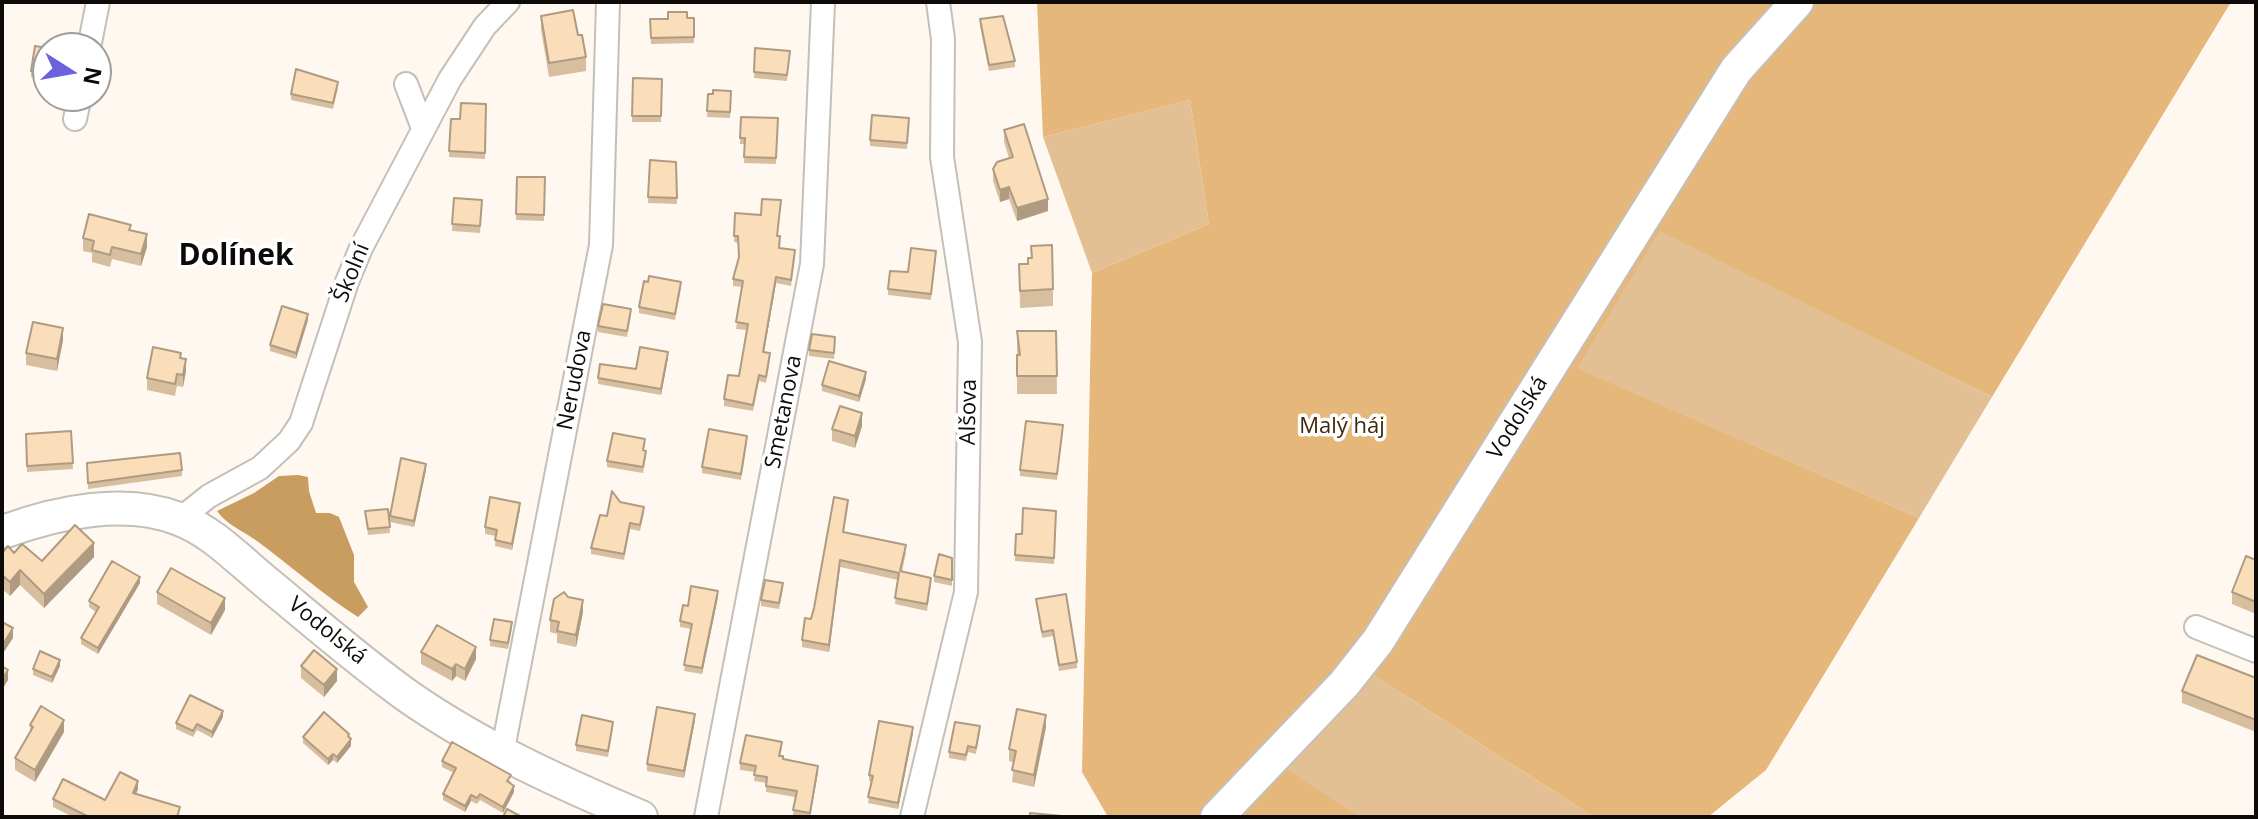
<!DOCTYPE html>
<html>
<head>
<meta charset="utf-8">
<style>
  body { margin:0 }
  #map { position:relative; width:2258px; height:819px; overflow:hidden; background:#fef8f1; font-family:"Open Sans",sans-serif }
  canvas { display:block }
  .frame { position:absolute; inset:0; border:4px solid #0d0b09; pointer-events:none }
  .north { position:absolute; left:32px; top:32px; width:80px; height:80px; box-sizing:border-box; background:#fff; border:2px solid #9e9d9d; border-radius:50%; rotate:101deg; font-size:22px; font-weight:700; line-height:32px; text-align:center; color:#0d0b09 }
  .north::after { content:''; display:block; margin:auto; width:28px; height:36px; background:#6c62dc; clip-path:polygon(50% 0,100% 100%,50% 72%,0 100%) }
</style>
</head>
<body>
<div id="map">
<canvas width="2258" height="819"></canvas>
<div class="frame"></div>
<div class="north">N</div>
</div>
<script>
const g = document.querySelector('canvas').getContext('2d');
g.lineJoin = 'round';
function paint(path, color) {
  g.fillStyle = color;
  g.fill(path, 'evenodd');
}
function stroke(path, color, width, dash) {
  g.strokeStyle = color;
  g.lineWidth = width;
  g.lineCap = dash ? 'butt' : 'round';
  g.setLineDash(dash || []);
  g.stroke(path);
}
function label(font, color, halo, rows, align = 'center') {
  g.font = font + ' "Open Sans",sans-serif';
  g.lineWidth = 7;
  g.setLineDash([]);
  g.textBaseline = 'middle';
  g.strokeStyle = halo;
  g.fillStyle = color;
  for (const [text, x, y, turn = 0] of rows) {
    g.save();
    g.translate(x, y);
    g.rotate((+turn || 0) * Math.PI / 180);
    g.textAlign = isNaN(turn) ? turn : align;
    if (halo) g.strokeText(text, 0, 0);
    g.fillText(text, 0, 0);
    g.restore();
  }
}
paint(new Path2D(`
  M1190 100 1209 224 1092 273 1043 137Z
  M1660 230 1992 397 1919 518 1576 368Z
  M1364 669 1594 817H1361L1276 763Z`), '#e3c093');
paint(new Path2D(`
  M1037 2H2231L1992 397 1660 231 1577 368 1919 518 1766 770 1708 817H1594L1364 669 1277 763 1361 817H1108L1082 772 1092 273 1209 224 1190 100 1043 137Z`), '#e6b77b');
paint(new Path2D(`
  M298 475 308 477 309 491 316 513H330L339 517 354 555V582L368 607 358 617C322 594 291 566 257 541 242 530 228 526 217 511L254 493 279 476Z`), '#c99c60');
const street = new Path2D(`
  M89 48 98 2
  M406 84 423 128
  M75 119 80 96
  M180 519 209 496 260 468 289 441 301 423 347 282 361 248 450 79 485 26 508 2
  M2196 627 2256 651
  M502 754 601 245 608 2
  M706 817 812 264 823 2
  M912 817 966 592 970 342 942 157 943 39 938 2`);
const secondary = new Path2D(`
  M2 530 6 531C58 512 126 498 179 519 212 531 240 561 267 583 313 621 360 662 409 697 481 747 561 783 641 817
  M1217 817 1344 684 1378 641 1736 70 1797 2`);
stroke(street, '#c5bfb8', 26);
stroke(secondary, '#c5bfb8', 36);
stroke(street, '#fff', 22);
stroke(secondary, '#fff', 32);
paint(new Path2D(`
  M541 16 578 35 586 57V71L549 77 541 30Z
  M694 18V43L651 44 650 19Z
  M980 19 1015 61V67L989 71 980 26Z
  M48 48V80L31 77V71Z
  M755 48 790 51 787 81 754 78Z
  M633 78 662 79 661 122H632Z
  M338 88 333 109 291 100V94Z
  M731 91 730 118 707 117 708 94H713Z
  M486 104 485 159 449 157 451 119H460Z
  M741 117 778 118 776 164 744 163 745 144H740Z
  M909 124 907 149 870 146V140Z
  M1004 130 1048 211 1017 221 1009 199 1000 202 993 181V169L1009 158 1004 142Z
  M650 160 676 162 677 204 648 203Z
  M517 177H545L544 221 516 220Z
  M454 198 482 200 480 233 452 231Z
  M781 206 777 236 779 248 795 256 791 286 776 283 764 352 770 359 766 383 759 381 753 411 724 406V399L739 376 747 330 736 329 742 287 733 286V279L739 257 738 243 734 242 735 213 761 215Z
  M131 230 147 247 141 266 112 259 110 267 92 262V253L83 251V238Z
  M936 257 931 300 888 295V289L908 272Z
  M1019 264 1053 289V306L1020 308Z
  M648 282 681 288 675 320 639 313V307Z
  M631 315 627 337 598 332V326Z
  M308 320 296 359 270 351V345Z
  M1017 331H1056L1057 394H1017Z
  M63 340 57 371 26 365V353Z
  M835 344 834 359 809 356V350Z
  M181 358 186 371 183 387 177 386 175 396 147 390V378Z
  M668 358 661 395 598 384V378L636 369Z
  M866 379 859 402 822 391V385Z
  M862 426 855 448 832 441V429Z
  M71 431 73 469 27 472 26 434Z
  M1063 431 1057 480 1020 476V470Z
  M747 442 741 480 702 473V467Z
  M645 445 644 450 646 457 643 473 607 467V461Z
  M87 463 182 470V476L88 489Z
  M426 470 414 527 390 522V516Z
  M620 502 644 513 640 531 630 529 624 560 591 554V548L607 516Z
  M848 507 844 532 906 552 902 572 931 585 927 611 895 604 898 580 840 567 829 652 802 647V640L811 619Z
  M388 509 390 533 368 535 365 511Z
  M520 509 512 550 495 546 496 536 485 534V527Z
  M1056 511 1054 564 1015 561 1016 534H1022Z
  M2 553H14L42 561 94 557 44 608 20 585 10 596 2 589Z
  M952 558V586L934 582V576Z
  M2256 560V614L2232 604V592Z
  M140 583 98 654 81 644V638L96 612 89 607V601Z
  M783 589 779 609 761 606V600Z
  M157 592 225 610 211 635 157 604Z
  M568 597 583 612 576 647 557 643V634L550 632V620Z
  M718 597 702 674 684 671 691 629 680 627V621L688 606Z
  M1036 599 1077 662V668L1059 671 1053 636 1042 638Z
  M512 628 508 649 490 646V640Z
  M421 652 476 659 465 681 456 676 452 681 421 664Z
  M60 666 52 683 33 675V669Z
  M301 666 337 681 324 697 301 678Z
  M2256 678V732L2182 703V691Z
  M223 717 212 738 197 730 193 737 176 729V723Z
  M695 720 684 778 647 771V764Z
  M30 725 64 732 35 782 15 770V758L30 733Z
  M1046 727 1034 787 1012 782 1014 763 1009 761V749Z
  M613 728 608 757 576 751V745Z
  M980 732 976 754 968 752 966 761 949 758V752Z
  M913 733 898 809 868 803 871 782 869 781V775Z
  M303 737 349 738 351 746 337 763 333 760 328 765 303 743Z
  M782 748 780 756 783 760 818 772 810 817 793 816 795 797 766 792V783L754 781 755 772 740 770V763Z
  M442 761 511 781 509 783 514 792 503 813 480 800 477 804 471 801 465 812 443 800V794L454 773 442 767Z
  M138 789 136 794 180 815 179 817H73L53 807V799L105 800Z`), '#d7be9f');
paint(new Path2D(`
  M1009 187V199L1000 202V190Z
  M1048 199V211L1017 221V208Z
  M147 234V247L141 266V254Z
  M776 277V283L763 358V352Z
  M308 314V320L296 359V353Z
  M63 328V340L57 371V359Z
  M668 352V358L661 395V389Z
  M186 359V371L183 387V375Z
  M866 372V379L859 402V396Z
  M862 413V426L855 448V436Z
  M426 464V470L414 527V521Z
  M520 503V509L512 550V544Z
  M94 543V557L44 608V594Z
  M840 560V567L829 652V645Z
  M20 570V585L10 596V582Z
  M140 577V583L98 654V648Z
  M718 591V597L702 674V668Z
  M225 598V610L211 635V623Z
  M583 600V612L576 647V635Z
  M13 628V638L2 655V646Z
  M476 647V659L465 681V669Z
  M60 660V666L52 683V677Z
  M456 664V676L452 681V669Z
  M337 669V681L324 697V685Z
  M8 670V680L2 690V680Z
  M223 711V717L212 738V732Z
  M695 714V720L684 778V771Z
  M1046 715V727L1034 787V775Z
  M64 720V732L35 782V770Z
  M913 727V733L898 809V803Z
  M351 739V746L337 763V757Z
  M333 754V760L328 765V759Z
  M818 766V772L810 817V813Z
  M138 781V789L133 801V793Z
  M514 786V792L503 813V807Z
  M471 795V801L465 812V806Z`), '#af9b82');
const building = new Path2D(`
  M573 10 578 35H582L586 57 549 63 541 16Z
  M668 12H687V18H694V37L651 38 650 19H668Z
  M1003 16 1015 61 989 65 980 19Z
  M54 43 70 46V48H54Z
  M35 46 48 48V73L31 71Z
  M755 48 790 51 787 75 754 72Z
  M296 69 338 82 333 103 291 94Z
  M633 78 662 79 661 116H632Z
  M713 90 731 91 730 112 707 111 708 94H713Z
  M461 103 486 104 485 153 449 151 451 119H460Z
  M872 115 909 118 907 143 870 140Z
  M741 117 778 118 776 158 744 157 745 138H740Z
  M1024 124 1048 199 1017 208 1009 187 1000 190 993 169 997 162 1013 157 1004 130Z
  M650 160 676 162 677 198 648 197Z
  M517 177H545L544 215 516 214Z
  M454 198 482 200 480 226 452 224Z
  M762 199 781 200 777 236H780L779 248 795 250 791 280 776 277 763 352 770 353 766 377 759 375 753 405 724 399 728 375 739 376 748 324 736 322 743 281 733 279 739 257 738 236H734L735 213 761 215Z
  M89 214 131 225 129 230 147 234 141 254 112 247 110 255 92 250 94 241 83 238Z
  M1052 245 1053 289 1020 291 1019 264H1028V258H1032L1031 246Z
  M911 248 936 251 931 294 888 289 890 271 908 272Z
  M649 276 681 282 675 314 639 307 644 281 648 282Z
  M603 304 631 309 627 331 598 326Z
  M282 306 308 314 296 353 270 345Z
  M33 322 63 328 57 359 26 353Z
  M1017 331H1056L1057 376H1017V355H1020Z
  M812 334 835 337 834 353 809 350Z
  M153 347 181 353 180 358 186 359 183 375 177 374 175 384 147 378Z
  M640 347 668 352 661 389 598 378 600 364 636 369Z
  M829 361 866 372 859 396 822 385Z
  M840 406 862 413 855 436 832 429Z
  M1026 421 1063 425 1057 474 1020 470Z
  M709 429 747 436 741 474 702 467Z
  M71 431 73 463 27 466 26 434Z
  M613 433 645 439 643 450 646 451 643 467 607 461Z
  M180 453 182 470 88 483 87 463Z
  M401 458 426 464 414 521 390 516Z
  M612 491 620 502 644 507 640 525 630 523 624 554 591 548 600 515 607 516Z
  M490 497 520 503 512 544 495 540 497 530 485 527Z
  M834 497 848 500 843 532 906 545 900 571 931 578 927 604 895 598 899 573 840 560 829 645 802 640 805 618 811 619 814 608Z
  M1023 508 1056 511 1054 558 1015 555 1016 534H1022Z
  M388 509 390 527 368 529 365 511Z
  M75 525 94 543 44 594 20 570 10 582 2 575V553L8 546 14 553 22 544 42 561Z
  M939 554 952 558V580L934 576Z
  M2246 556 2256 560V602L2232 592Z
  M112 561 140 577 98 648 81 638 99 607 89 601Z
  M171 568 225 598 211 623 157 592Z
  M765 580 783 583 779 603 761 600Z
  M691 586 718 591 702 668 684 665 692 624 680 621 683 605 688 606Z
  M564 592 568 597 583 600 576 635 557 631 559 622 550 620 554 599Z
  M1066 594 1077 662 1059 665 1053 630 1042 632 1036 599Z
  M494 619 512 622 508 643 490 640Z
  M2 622 13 628 2 646Z
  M437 625 476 647 465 669 456 664 452 669 421 652Z
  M314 650 337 669 324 685 301 666Z
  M40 651 60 660 52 677 33 669Z
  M2197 655 2256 678V720L2182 691Z
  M2 666 8 670 2 680Z
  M190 695 223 711 212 732 197 724 193 731 176 723Z
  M41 706 64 720 35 770 15 758 33 727 30 725Z
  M657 707 695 714 684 771 647 764Z
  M1017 709 1046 715 1034 775 1012 770 1016 751 1009 749Z
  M324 712 349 734 348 736 351 739 337 757 333 754 328 759 303 737Z
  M582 715 613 722 608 751 576 745Z
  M879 721 913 727 898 803 868 797 873 776 869 775Z
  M955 722 980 726 976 748 968 746 966 755 949 752Z
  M746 735 782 742 779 756H783V759L818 766 810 813 793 810 797 791 766 786 767 777 754 775 756 766 740 763Z
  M452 742 511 775 507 781 514 786 503 807 480 794 477 798 471 795 465 806 443 794 456 768 442 761Z
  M120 772 138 781 133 793 180 807 177 817H89L53 799 63 779 105 800Z
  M507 809 522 817H503Z
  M1030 813 1062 816 1030 817Z`);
paint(building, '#faddb9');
stroke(building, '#af9b82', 2);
label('22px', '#0d0b09', '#fff', [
  ["Školní",352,273,-68],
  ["Nerudova",575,380,-79],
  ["Smetanova",784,412,-79],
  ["Alšova",969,412,-89],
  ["Vodolská",1518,418,-58],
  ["Vodolská",327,631,39]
]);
label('22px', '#3d2a0f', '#fff', [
  ["Malý háj",1342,427]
]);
label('bold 30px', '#0d0b09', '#fff', [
  ["Dolínek",236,256]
]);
</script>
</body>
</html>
